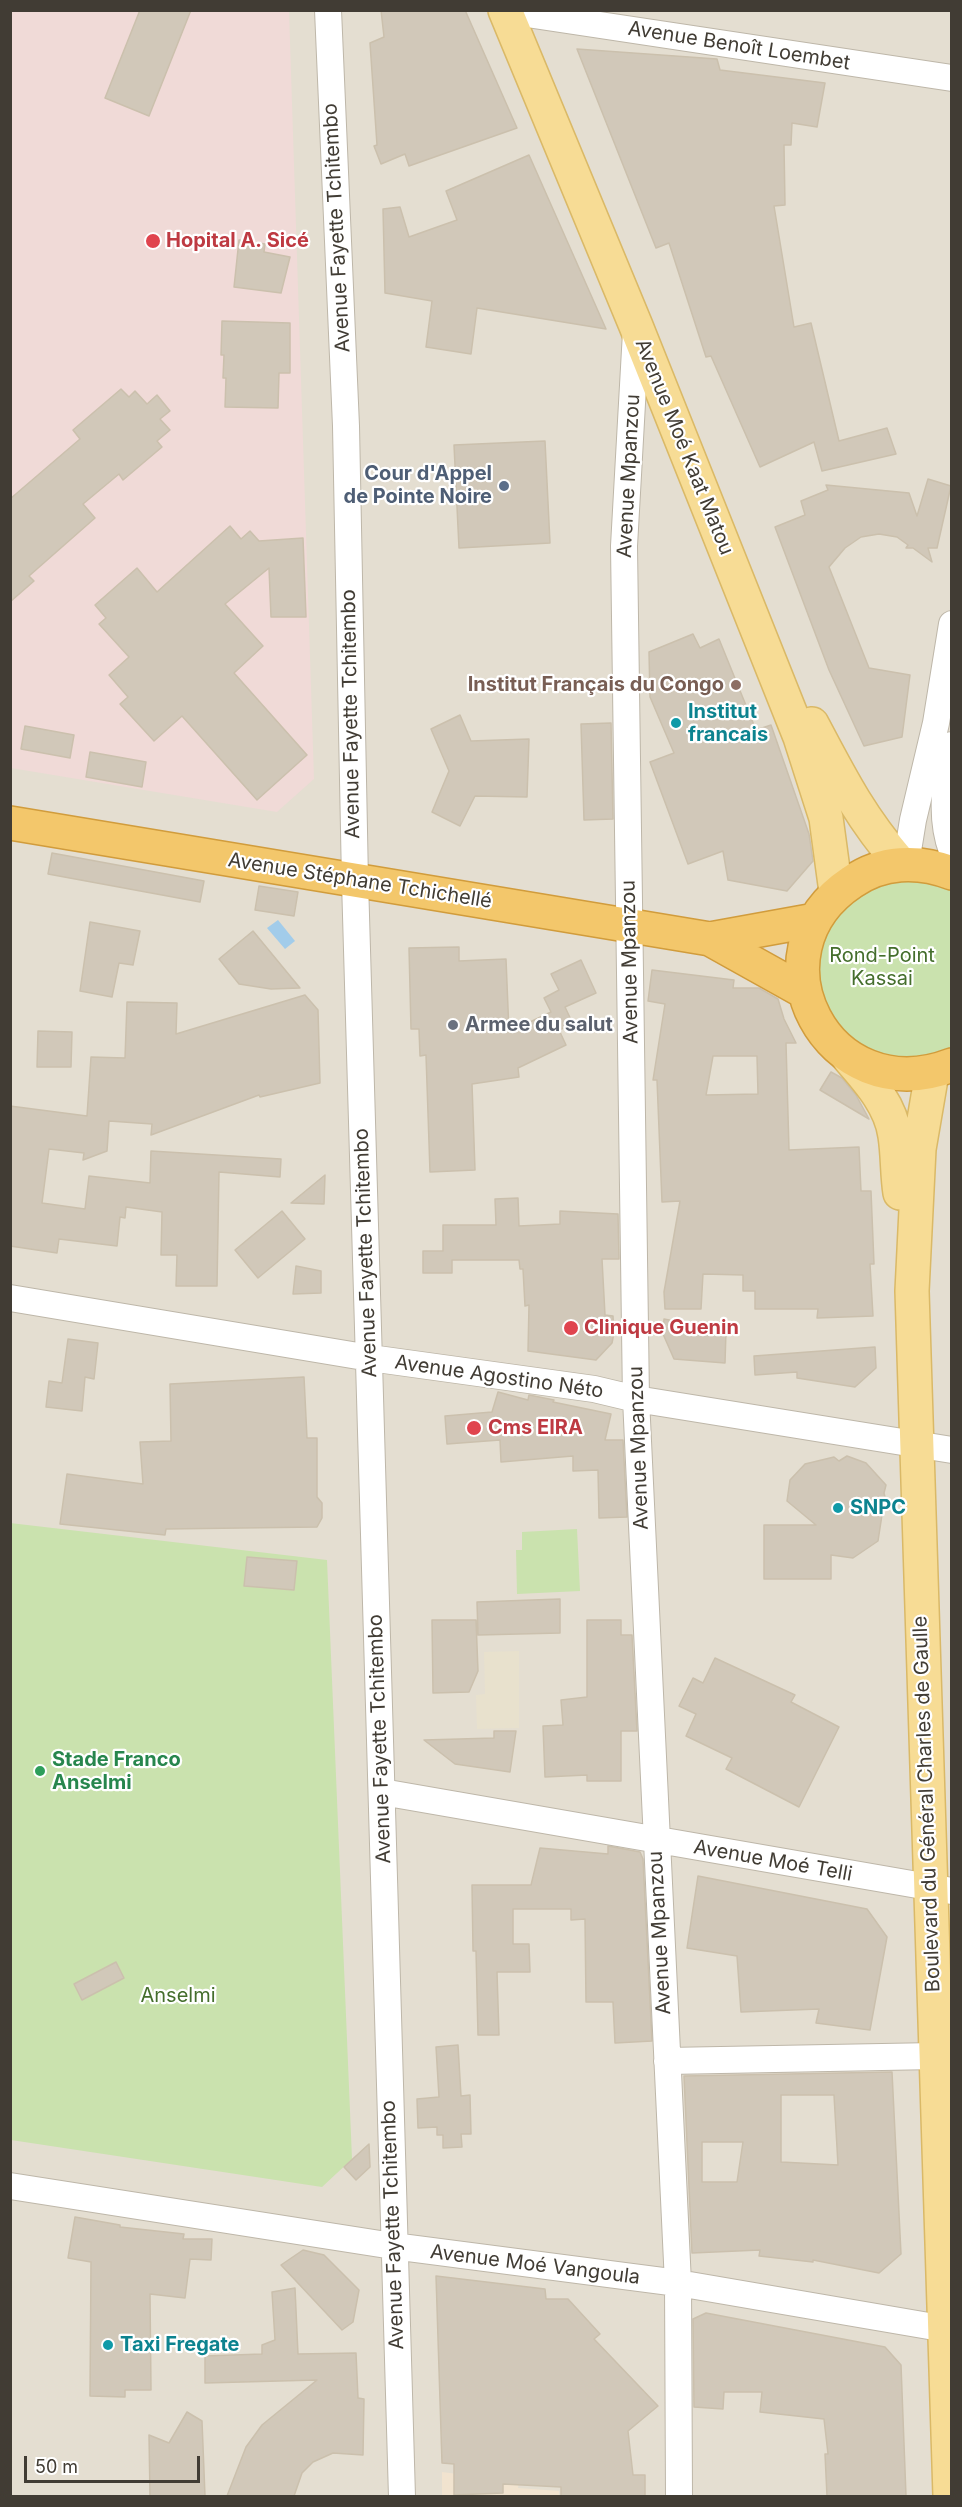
<!DOCTYPE html>
<html>
<head>
<meta charset="utf-8">
<style>
  body { margin:0 }
  #map { position:relative; width:962px; height:2507px; overflow:hidden; background:#f0ece3; font-family:Inter,sans-serif }
  canvas { display:block }
  .frame { position:absolute; inset:0; border:12px solid #413c34; pointer-events:none }
  .scale { position:absolute; left:24px; top:2456px; width:176px; height:27px; box-sizing:border-box; border:3px solid #413c34; border-top:0; padding-left:8px; font-size:18px; line-height:21px; white-space:nowrap; color:#413c34; -webkit-text-stroke:4px #fff; paint-order:stroke }
</style>
</head>
<body>
<div id="map">
<canvas width="962" height="2507"></canvas>
<div class="frame"></div>
<div class="scale">50 m</div>
</div>
<script>
const g = document.querySelector('canvas').getContext('2d');
g.lineJoin = 'round';
function paint(path, color) {
  g.fillStyle = color;
  g.fill(path, 'evenodd');
}
function stroke(path, color, width, dash) {
  g.strokeStyle = color;
  g.lineWidth = width;
  g.lineCap = dash ? 'butt' : 'round';
  g.setLineDash(dash || []);
  g.stroke(path);
}
function label(font, color, halo, rows, align = 'center') {
  g.font = font + ' Inter,sans-serif';
  g.lineWidth = 4.5;
  g.setLineDash([]);
  g.textBaseline = 'middle';
  g.strokeStyle = halo;
  g.fillStyle = color;
  for (const [text, x, y, turn = 0] of rows) {
    g.save();
    g.translate(x, y);
    g.rotate((+turn || 0) * Math.PI / 180);
    g.textAlign = isNaN(turn) ? turn : align;
    if (halo) g.strokeText(text, 0, 0);
    g.fillText(text, 0, 0);
    g.restore();
  }
}
paint(new Path2D(`
  M11 11H951V2496H11Z`), '#e4ded1');
paint(new Path2D(`
  M442 2472 519 2482 518 2488 559 2491V2496H442Z`), '#f1e3cf');
paint(new Path2D(`
  M519 1651V1728L477 1729 476 1695 485 1694 484 1652Z`), '#e8e1cd');
paint(new Path2D(`
  M10 11H289L314 779 277 812 11 768Z`), '#f0dad7');
paint(new Path2D(`
  M912 874 951 886 952 1053 917 1065 857 1051 818 1004 815 943 852 892Z
  M10 1523 327 1560 352 2159 322 2187 11 2140Z
  M577 1529 580 1591 517 1594 516 1550H522V1532Z`), '#cae2ae');
paint(new Path2D(`
  M278 920 295 941 285 949 267 928Z`), '#a2ccea');
const building = new Path2D(`
  M140 10H191L149 116 105 98Z
  M381 10H465L517 128 409 166 405 154 381 164 374 146 377 145 370 43 384 37Z
  M577 49 717 59 720 70 825 83 817 127 792 123 791 145H784L785 205 774 206 794 327 811 323 839 441 887 428 896 454 822 471 814 442 760 467 711 356 706 357 669 243 656 248Z
  M529 155 606 329 477 308 471 354 426 347 432 301 385 293 383 209 400 207 409 237 457 220 446 191Z
  M239 240 265 244 264 252 290 257 281 293 234 287Z
  M222 321 290 323V373H279L278 408 225 407 226 378H223L224 355H221Z
  M121 389 129 397 135 391 147 404 157 395 170 411 160 419 170 430 157 441 162 447 123 480 119 474 83 504 95 518 29 576 34 581 10 602V499L80 439 73 430Z
  M545 441 550 543 459 548 454 445Z
  M928 479 951 486 937 548H928L932 562 913 548H906L908 545 897 537 879 534 861 537 845 548 829 567 869 668 910 675 902 737 864 746 829 670 775 527 805 515 801 501 828 490 826 485 909 493 917 516Z
  M230 526 241 539 250 531 259 541 303 538 306 617H271L269 568 225 604 263 646 234 673 307 755 257 800 182 716 154 741 120 704 128 697 109 675 129 657 99 624 106 618 95 605 137 568 157 592Z
  M693 634 700 648 719 639 756 730 771 725 809 834 813 861 787 891 728 880 723 851 688 864 650 762 674 753 650 697 649 652Z
  M460 715 471 741 529 739 527 797 475 796 460 826 432 812 449 771 431 729Z
  M611 723 613 819 584 820 581 724Z
  M25 726 74 735 70 758 21 749Z
  M90 752 146 762 142 787 86 777Z
  M52 853 204 881 200 902 48 874Z
  M259 886 298 892 294 916 255 910Z
  M90 922 140 931 133 965 119 963 112 997 80 991Z
  M253 931 300 988 271 989 239 984 219 959Z
  M459 947V961L506 959 509 1032 551 1012 544 998 559 990 551 974 581 960 596 993 565 1007 573 1024 559 1030 566 1045 518 1068 519 1077 472 1084 475 1170 430 1172 426 1055 420 1056 419 1029H411L409 948Z
  M652 970 734 980 733 988H759L778 999 784 1019 796 1043H786L789 1150 859 1147 861 1191H871L874 1264H870L873 1316 817 1318 818 1309H755V1291H743V1275L703 1274 701 1309H665L664 1292 680 1201 662 1202 657 1080H653L665 1004 648 1001ZM713 1056H757L758 1094 706 1095Z
  M305 995 318 1010 320 1083 260 1097 259 1095 151 1135 152 1124 109 1121 107 1151 83 1160 84 1153 49 1149 42 1203 85 1209 89 1176 150 1183 151 1151 281 1159 280 1177 219 1172 217 1286H176L177 1255H161L162 1212 126 1207 125 1218 120 1217 117 1246 59 1239 57 1253 10 1246V1106L87 1116 91 1057 125 1058 127 1002 177 1003 176 1034Z
  M38 1031 72 1032 71 1067H37Z
  M831 1072 842 1078 856 1095 869 1119 820 1090Z
  M325 1175 324 1204 291 1203Z
  M518 1198 519 1226 560 1224V1211L618 1214 619 1259H602L605 1315 613 1316 614 1333 612 1343 596 1360 528 1351 529 1305 525 1306 523 1269H520L519 1260H452V1273H423V1251H443V1225H496L495 1199Z
  M282 1211 305 1239 258 1278 235 1250Z
  M296 1266 321 1271V1293L293 1294Z
  M664 1319 726 1331 725 1363 674 1359 663 1334Z
  M68 1339 98 1343 94 1379 85 1377 82 1411 46 1407 49 1381 62 1383Z
  M875 1347 876 1368 855 1387 797 1378V1372L755 1375 754 1356Z
  M304 1377 307 1438H317V1497L322 1503V1518L317 1527 166 1529 165 1535 60 1524 67 1474 143 1484 140 1442 171 1441 170 1384Z
  M498 1392 528 1400 529 1395 554 1400 553 1402 611 1414 605 1440H623L627 1517 599 1518 598 1470 573 1471V1456L501 1462 500 1440 447 1444 445 1416 492 1412Z
  M847 1456 866 1463 886 1485 884 1493 887 1505 880 1510 882 1515 878 1541 853 1558 831 1555V1579H764V1525H816L787 1501 790 1480 805 1464 834 1457 839 1461Z
  M247 1557 297 1561 294 1590 244 1586Z
  M560 1599V1633L478 1635 477 1602Z
  M432 1620H476L478 1671 469 1692 433 1693Z
  M587 1620H621V1635H632L637 1731H621V1781H587V1775L545 1777 543 1726 563 1725 561 1700 587 1697Z
  M715 1658 795 1695 791 1702 839 1727 799 1807 726 1769 732 1758 686 1736 696 1714 679 1706 693 1678 703 1683Z
  M494 1731H516L510 1772 455 1764 424 1740 494 1738Z
  M608 1846 640 1852 643 1859 652 2041 615 2043 613 2002H586L585 1919 571 1920V1909H513V1944H529L530 1972H497L499 2035H478L476 1951H473L472 1885H531L540 1848 608 1854Z
  M698 1876 867 1909 887 1937 870 2030 816 2023 819 2009 741 2012 737 1956 687 1948Z
  M116 1962 124 1978 82 2000 74 1984Z
  M458 2045 461 2096 470 2095 471 2134H461L462 2147 443 2148V2135H437V2127L418 2128 417 2099 439 2097 436 2047Z
  M892 2072 901 2254 879 2273 813 2260V2262L759 2256 760 2250 692 2253 684 2076ZM781 2095H834L838 2165 781 2162ZM702 2142H743L737 2182H702Z
  M369 2144 370 2167 356 2180 344 2167Z
  M75 2217 120 2225V2227L184 2234 183 2239H212L211 2260 190 2259 185 2298 150 2294 151 2390H125V2397L90 2396 91 2262 68 2258Z
  M303 2250 324 2255 359 2290 353 2322 342 2330 281 2265Z
  M436 2276 545 2289 546 2299H568L600 2334 594 2339 658 2406 628 2431 633 2475H645V2496H561V2487L503 2484V2493L454 2495V2464L442 2463Z
  M295 2288 298 2354 356 2353 358 2398 364 2399 363 2455 333 2453 313 2462 302 2473 294 2496H227L246 2447 262 2425 317 2380 205 2383V2356L262 2354V2345L275 2340 272 2292Z
  M706 2313 885 2347 901 2365 906 2496H827L825 2454H828L824 2419 760 2412 762 2392H724L723 2409 694 2407 693 2319Z
  M187 2412 202 2421 205 2496H150L149 2435 169 2443Z`);
paint(building, '#d1c8b9');
stroke(building, '#cbc0ad', 1.5);
const minor = new Path2D(`
  M328 10 346 426 355 881 402 2496
  M527 14 952 78
  M636 332 624 546 636 1399 678 2283 679 2496
  M952 745C946 781 939 816 952 851
  M906 863 913 820 936 723 952 624
  M10 1298 370 1358 594 1389 636 1399 952 1450
  M382 1792 952 1891
  M667 2061 936 2056
  M10 2186 393 2246 678 2283 952 2330`);
const major = new Path2D(`
  M505 10 636 326 800 737 826 818 836 892
  M812 724C840 777 860 817 900 863
  M848 1057C868 1080 891 1105 895 1136 898 1155 897 1174 900 1193
  M932 1073 919 1149 912 1291 950 2496`);
const highway = new Path2D(`
  M10 823 710 939 805 992
  M952 873C918 860 882 861 852 882 745 953 827 1113 952 1065
  M710 939 815 920`);
stroke(minor, '#beb7a9', 28);
stroke(major, '#dab967', 36);
stroke(highway, '#d19c3c', 36);
stroke(minor, '#fff', 26);
stroke(major, '#f7dc95', 33);
stroke(highway, '#f3c76b', 33);
for (const [x, y, r, color] of [
  [153,241,8,"#e0444e"],
  [504,486,6,"#5c6f8a"],
  [736,685,6,"#8d6e63"],
  [676,723,6,"#0f9aa8"],
  [453,1025,6,"#6b7280"],
  [571,1328,8,"#e0444e"],
  [474,1428,8,"#e0444e"],
  [838,1508,6,"#0f9aa8"],
  [40,1771,6,"#2e9e5b"],
  [108,2345,6,"#0f9aa8"]
]) {
  const dot = new Path2D();
  dot.arc(x, y, r, 0, 2 * Math.PI);
  g.fillStyle = color;
  g.fill(dot);
  stroke(dot, '#fff', 2);
}
label('20px', '#413c34', '#fff', [
  ["Avenue Benoît Loembet",739,46,9],
  ["Avenue Fayette Tchitembo",337,228,-93],
  ["Avenue Moé Kaat Matou",684,447,68],
  ["Avenue Mpanzou",629,476,-87],
  ["Avenue Fayette Tchitembo",351,714,-91],
  ["Avenue Stéphane Tchichellé",360,881,9],
  ["Avenue Mpanzou",630,962,-91],
  ["Avenue Fayette Tchitembo",366,1253,-92],
  ["Avenue Agostino Néto",499,1377,8],
  ["Avenue Mpanzou",639,1448,-92],
  ["Avenue Fayette Tchitembo",380,1739,-92],
  ["Boulevard du Général Charles de Gaulle",927,1804,-92],
  ["Avenue Moé Telli",773,1861,10],
  ["Avenue Mpanzou",660,1933,-93],
  ["Avenue Fayette Tchitembo",393,2225,-92],
  ["Avenue Moé Vangoula",535,2265,7]
]);
label('bold 20px', '#be3a42', '#fff', [
  ["Hopital A. Sicé",166,241],
  ["Clinique Guenin",584,1328],
  ["Cms EIRA",488,1428]
], 'left');
label('bold 20px', '#4e5e75', '#fff', [
  ["Cour d'Appel",492,474],
  ["de Pointe Noire",492,497]
], 'right');
label('bold 20px', '#785e54', '#fff', [
  ["Institut Français du Congo",724,685]
], 'right');
label('bold 20px', '#0d838f', '#fff', [
  ["Institut",688,712],
  ["francais",688,735],
  ["SNPC",850,1508],
  ["Taxi Fregate",120,2345]
], 'left');
label('20px', '#446e2c', '#fff', [
  ["Rond-Point",882,956],
  ["Kassai",882,979],
  ["Anselmi",178,1996]
]);
label('bold 20px', '#5b616d', '#fff', [
  ["Armee du salut",465,1025]
], 'left');
label('bold 20px', '#27864d', '#fff', [
  ["Stade Franco",52,1760],
  ["Anselmi",52,1783]
], 'left');
</script>
</body>
</html>
